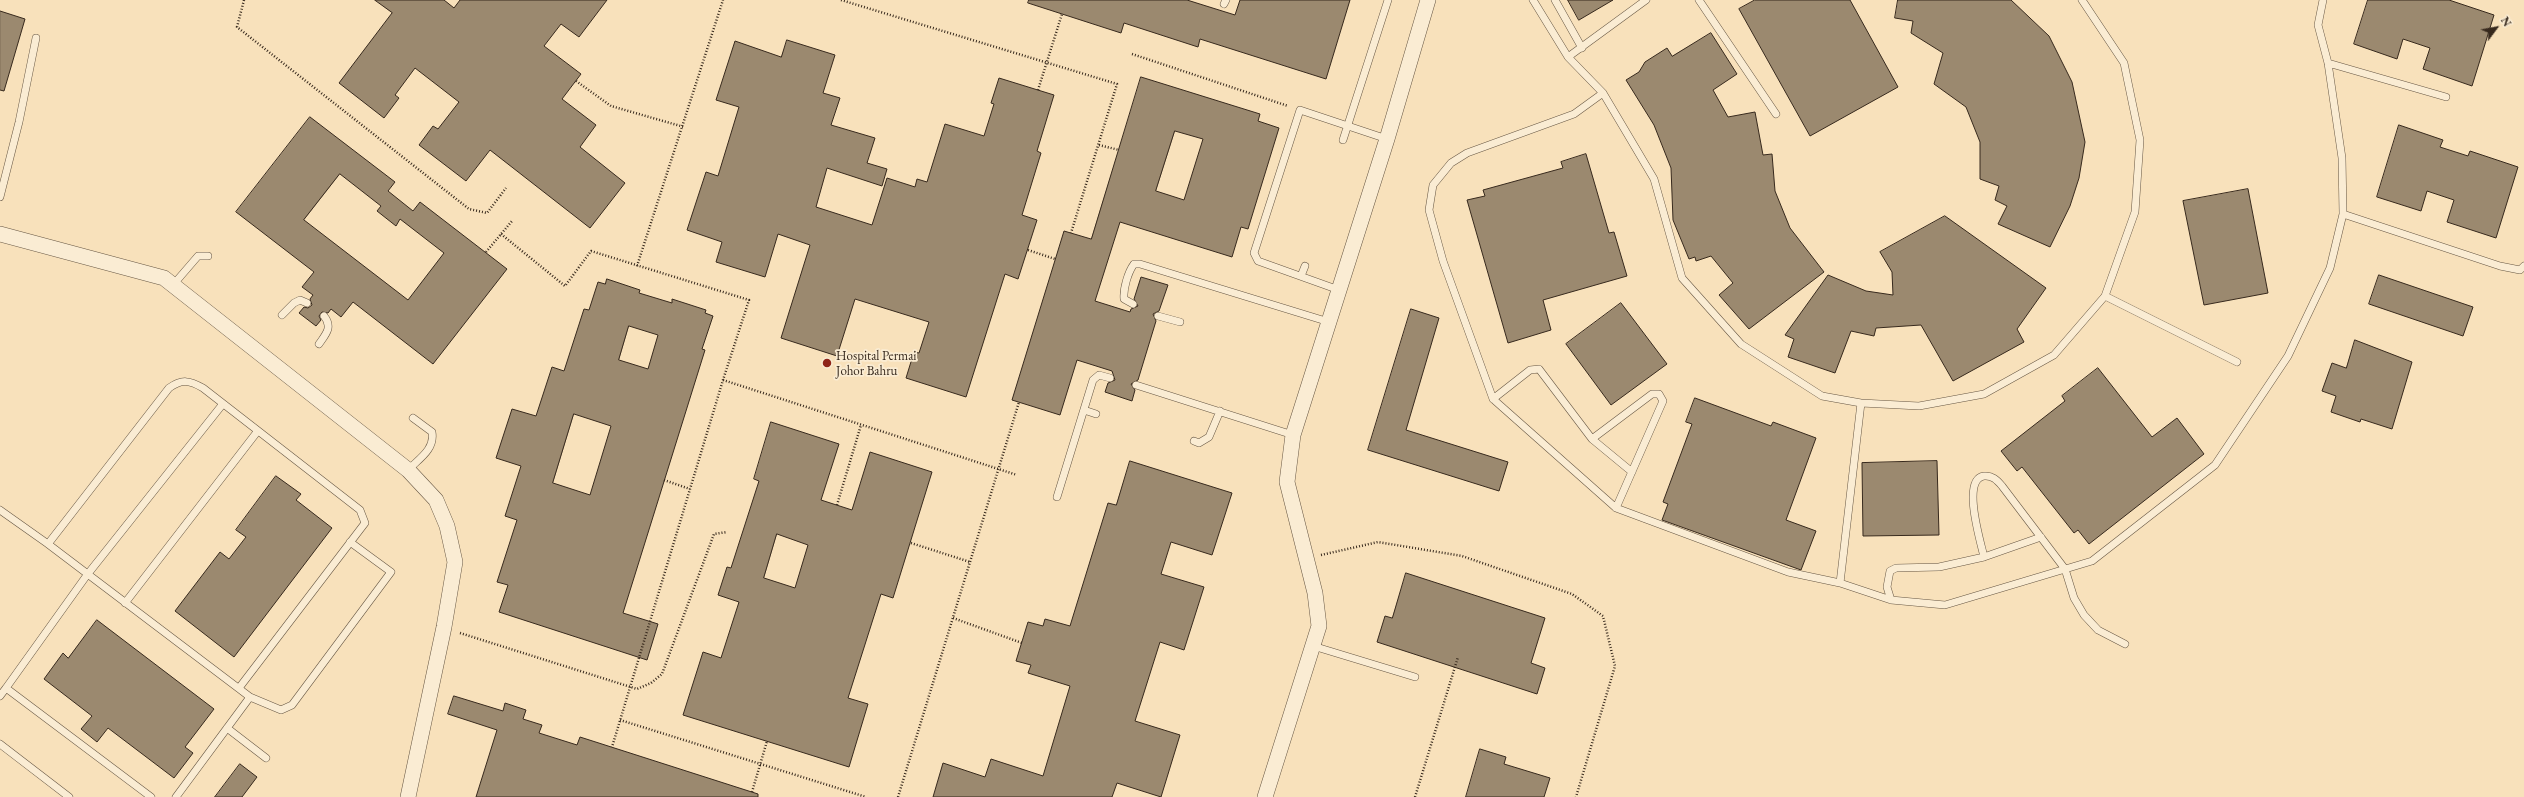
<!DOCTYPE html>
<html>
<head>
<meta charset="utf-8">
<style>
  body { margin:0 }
  #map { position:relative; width:2524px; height:797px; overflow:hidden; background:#f8e1bb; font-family:"EB Garamond",serif }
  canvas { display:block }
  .north { position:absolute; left:2476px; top:8px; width:40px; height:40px; -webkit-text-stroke:3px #faecd3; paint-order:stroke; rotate:58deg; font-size:11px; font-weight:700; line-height:16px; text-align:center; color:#37291d }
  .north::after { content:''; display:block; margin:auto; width:14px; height:18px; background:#37291d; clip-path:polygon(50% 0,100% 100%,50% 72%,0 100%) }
</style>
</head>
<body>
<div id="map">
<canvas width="2524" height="797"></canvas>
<div class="north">N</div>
</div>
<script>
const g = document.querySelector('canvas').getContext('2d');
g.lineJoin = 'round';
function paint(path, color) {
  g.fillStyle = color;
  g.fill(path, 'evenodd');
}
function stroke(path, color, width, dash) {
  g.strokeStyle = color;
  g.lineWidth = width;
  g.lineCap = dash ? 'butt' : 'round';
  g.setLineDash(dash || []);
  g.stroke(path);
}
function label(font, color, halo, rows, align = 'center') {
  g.font = font + ' "EB Garamond",serif';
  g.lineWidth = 3.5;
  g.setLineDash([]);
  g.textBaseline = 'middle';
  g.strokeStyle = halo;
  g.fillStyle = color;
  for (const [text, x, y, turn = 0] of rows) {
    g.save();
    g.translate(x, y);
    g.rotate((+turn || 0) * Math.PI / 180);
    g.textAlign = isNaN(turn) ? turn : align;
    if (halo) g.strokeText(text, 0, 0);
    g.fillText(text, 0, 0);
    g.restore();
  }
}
const building = new Path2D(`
  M375 0H444L454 8 460 0H607L579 37 561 24 544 46 581 74 562 99 596 125 580 147 625 183 590 228 490 150 466 181 419 145 433 126 438 129 459 102 415 68 395 95 399 98 384 118 339 83 392 13Z
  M1029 0H1187L1235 15 1240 0H1350L1326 79 1200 39 1198 47 1124 23 1121 33 1028 3Z
  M1568 0H1613L1579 20Z
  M1755 0H1850L1898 87 1810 136 1739 9Z
  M1898 0H2011L2049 36 2072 82 2085 142 2079 178 2070 206 2050 247 1998 224 2007 206 1995 200 1999 186 1980 179V142L1966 107 1934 84 1943 53 1911 33 1913 21 1895 18Z
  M2368 0H2449L2494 15 2472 86 2423 69 2430 48 2403 39 2397 59 2354 44Z
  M0 11 25 19 4 91 0 90Z
  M1711 33 1737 74 1713 90 1728 117 1755 112 1763 155 1772 154 1775 191 1790 228 1824 272 1749 329 1719 295 1733 283 1711 256 1696 261 1695 257 1689 259 1673 220 1671 168 1654 125 1626 80 1639 72 1645 62 1667 48 1672 56Z
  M787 40 835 55 823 93 840 98 831 125 875 138 867 163 887 169 882 186 827 168 816 207 872 225 887 178 915 187 917 179 927 182 945 124 984 136 994 104 991 103 999 78 1054 95 1037 151 1041 153 1022 215 1037 220 1018 279 1005 274 966 397 906 378 914 352 919 353 929 322 855 299 837 356 781 338 810 245 778 234 765 277 716 262 722 242 687 230 706 172 718 176 739 107 716 100 735 41 781 57Z
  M1141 77 1260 114 1258 121 1279 128 1248 229 1241 227 1232 257 1120 222 1095 301 1130 312 1131 309 1138 306 1134 299 1141 277 1168 285 1159 311 1153 314 1156 321 1138 380 1131 384 1135 390 1132 401 1105 392 1108 383 1115 380 1112 371 1077 360 1060 415 1012 400 1064 231 1091 239ZM1175 131 1203 139 1184 200 1156 191Z
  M310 117 395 182 388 191 413 211 420 202 507 269 433 364 353 302 341 317 331 309 328 313 322 312 319 316 321 320 316 326 299 313 304 307 308 308 312 305 310 299 313 295 302 287 314 272 236 212ZM340 174 381 206 377 211 396 226 400 219 444 253 408 300 304 220Z
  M2399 125 2443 140 2440 147 2468 156 2470 151 2518 167 2496 238 2447 222 2454 200 2427 191 2421 211 2377 197Z
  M1586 154 1609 233 1614 232 1627 276 1543 300 1551 330 1508 343 1467 200 1485 196 1483 190 1563 168 1561 162Z
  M2248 189 2268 293 2204 305 2183 201Z
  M1945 216 2046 288 2017 329 2024 342 1953 381 1921 325 1876 328 1874 336 1851 331 1835 373 1788 357 1794 339 1785 335 1828 275 1866 291 1893 295 1892 272 1880 252Z
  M2379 275 2473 307 2463 336 2369 304Z
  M607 279 640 290 639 293 672 303V299L706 310 705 313 713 316 702 349 705 350 623 613 658 624 647 660 499 612 508 585 497 582 517 520 505 516 521 466 496 458 512 409 536 416 552 367 564 371 584 309 589 310 598 282 605 284ZM629 326 658 335 648 369 619 360ZM574 414 611 426 590 495 553 483Z
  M1621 303 1667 364 1611 405 1566 344Z
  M1411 309 1439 318 1406 430 1508 462 1499 491 1368 450Z
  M2355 340 2412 362 2392 429 2361 419 2360 422 2331 412 2336 396 2322 391 2332 363 2346 368Z
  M2098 368 2152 437 2177 418 2204 454 2089 544 2078 530 2074 533 2022 467 2017 471 2001 451 2065 401 2062 396Z
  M1695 398 1771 426 1773 422 1816 438 1786 520 1816 531 1801 570 1662 520 1668 504 1663 502 1692 424 1686 422Z
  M771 422 839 444 821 500 852 510 870 452 932 472 893 598 881 594 848 698 868 704 849 767 683 715 703 652 721 658 739 602 718 595 727 567 731 568 759 481 754 479ZM777 534 808 545 795 588 764 578Z
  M1130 461 1232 493 1212 555 1171 542 1161 574 1204 587 1184 650 1160 642 1135 721 1180 735 1161 797 1117 783 1112 797H933L943 763 985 777 991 759 1043 776 1070 686 1028 673 1031 665 1016 661 1028 622 1043 626 1045 619 1070 626 1108 503 1116 505Z
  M1937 461 1939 535 1863 536 1862 463Z
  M276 476 301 494 296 500 332 528 234 657 175 611 220 552 229 559 246 537 236 530Z
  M1406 573 1545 618 1531 663 1545 668 1537 694 1377 642 1385 616 1392 618Z
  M97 620 214 709 185 747 193 753 174 778 108 728 97 742 81 729 92 716 44 679 63 653 68 658Z
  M454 696 503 711 505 703 526 710 523 719 542 725 539 733 577 745 580 737 758 794V797H476L497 730 448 714Z
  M1480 749 1506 757 1504 764 1550 778 1544 797H1466Z
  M240 764 257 777 242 797H215Z`);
paint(building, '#9b896f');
stroke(building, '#37291d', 1);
const lane = new Path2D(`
  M1533 0 1568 57 1603 93 1654 179 1682 278 1741 344 1822 396 1861 403 1919 406 1984 394 2054 355 2105 296 2135 212 2140 140 2124 63 2082 0
  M1555 0 1582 48
  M1699 0 1776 114
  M2323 0 2318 25 2328 63 2342 158 2343 214
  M1224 4 1226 0
  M1568 57 1646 0
  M2328 63 2446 97
  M1603 93 1574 114 1467 153 1451 163 1433 185 1429 210 1443 261 1493 399 1616 508 1788 572 1840 583 1891 600 1945 605 2092 561 2215 465 2288 356 2330 268 2343 214 2500 266 2520 270 2524 266
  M1343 140 1388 0
  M0 197 19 122 36 38
  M1301 276 1305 266
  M173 285 198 256H208
  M1339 290 1258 261 1254 253 1300 110 1387 139
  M2105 296 2237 362
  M1133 304 1124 299C1123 289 1128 272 1134 264H1140L1329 322
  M282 315 294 303 300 300 307 303
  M1158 316 1180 322
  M319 344C326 334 333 327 324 316
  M1136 385 1293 435
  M1493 399 1530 370 1539 369 1592 439 1632 472
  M1084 410 1096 414
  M1592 439 1652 394H1659L1663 401 1616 508
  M1194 441 1199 443 1209 437 1220 411
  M408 470C420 458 435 449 432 432L413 418
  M1057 497 1093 380 1099 375 1110 378
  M0 510 48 544 250 697 281 710 292 705 391 572 350 542
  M2041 537 1984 557C1981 543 1961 479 1984 476 1992 475 1997 480 2002 486L2065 569 2074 598 2084 615 2098 630 2125 644
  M48 544 169 388C182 379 189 380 203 388L360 510 365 523 239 688
  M1840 583 1861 403
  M1891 600 1887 587 1890 571 1896 568 1939 567 1984 557
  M125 603 257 432
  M1313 646 1415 677
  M6 688 87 575 222 405
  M0 696 6 688 151 797
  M227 728 266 758
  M0 744 69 797
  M176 797 250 697`);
const street = new Path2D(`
  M0 234 164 278 408 470 436 500 447 526 455 562 444 627 408 797
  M1265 797 1319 626 1315 593 1287 482 1293 435 1387 139 1428 0`);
stroke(lane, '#675744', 8);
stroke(street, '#675744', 16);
stroke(new Path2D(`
  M244 0 237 27 469 209 487 213 506 188
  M841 0 1117 84 1071 233
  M1132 54 1288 106
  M576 81 611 106 684 127
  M1038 90 1062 14
  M1099 145 1119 150
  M501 234 565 286 591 251 749 300 723 380 612 747
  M1028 250 1055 259
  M486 252 512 221
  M637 266 723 0
  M723 380 1017 475
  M664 480 690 489
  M837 505 861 425
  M911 543 970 562
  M1321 555 1378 542 1462 556 1572 594 1603 616 1615 666 1576 797
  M953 618 1022 643
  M460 633 637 689 651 683 662 674 714 534 727 532
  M620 720 866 797
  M752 792 767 741
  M898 797 1019 402
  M1415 797 1458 657`), '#37291d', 2.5, [1, 2]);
stroke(lane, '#faecd3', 7);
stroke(street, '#faecd3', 15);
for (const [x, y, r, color] of [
  [827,363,5,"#8f2418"]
]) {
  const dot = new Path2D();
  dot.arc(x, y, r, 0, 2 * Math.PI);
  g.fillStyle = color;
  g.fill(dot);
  stroke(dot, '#faecd3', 1.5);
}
label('13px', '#37291d', '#faecd3', [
  ["Hospital Permai",836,356],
  ["Johor Bahru",836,371]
], 'left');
</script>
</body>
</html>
